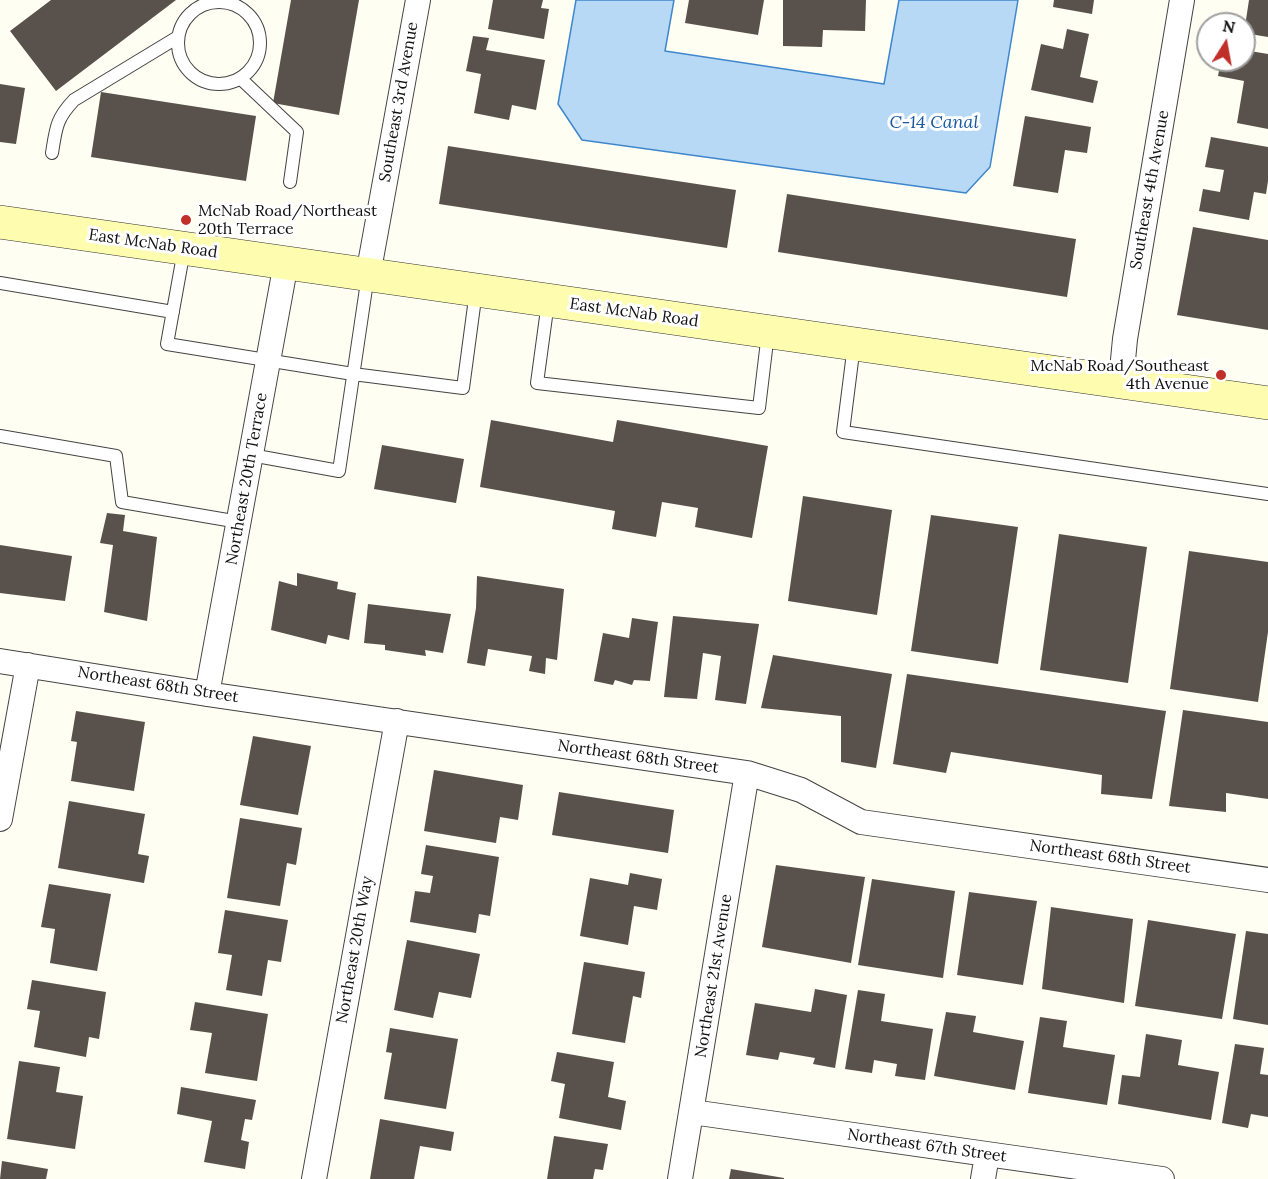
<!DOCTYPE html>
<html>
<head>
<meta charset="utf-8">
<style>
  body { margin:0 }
  #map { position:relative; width:1268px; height:1179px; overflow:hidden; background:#fffef3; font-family:Lora,serif }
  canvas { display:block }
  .north { position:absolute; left:1196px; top:12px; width:60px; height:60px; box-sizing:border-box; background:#fff; border:2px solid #9f9f9f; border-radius:50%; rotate:11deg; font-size:16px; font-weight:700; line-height:24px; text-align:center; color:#101010 }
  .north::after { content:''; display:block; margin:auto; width:21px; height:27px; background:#c02f28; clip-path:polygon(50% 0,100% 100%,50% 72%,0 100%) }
</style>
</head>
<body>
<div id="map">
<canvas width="1268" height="1179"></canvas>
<div class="north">N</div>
</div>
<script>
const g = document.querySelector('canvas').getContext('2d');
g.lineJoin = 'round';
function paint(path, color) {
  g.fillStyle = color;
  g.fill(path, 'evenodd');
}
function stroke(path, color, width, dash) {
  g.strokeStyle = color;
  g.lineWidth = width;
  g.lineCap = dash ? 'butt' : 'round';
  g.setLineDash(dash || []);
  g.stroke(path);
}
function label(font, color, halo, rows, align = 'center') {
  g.font = font + ' Lora,serif';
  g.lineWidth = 6;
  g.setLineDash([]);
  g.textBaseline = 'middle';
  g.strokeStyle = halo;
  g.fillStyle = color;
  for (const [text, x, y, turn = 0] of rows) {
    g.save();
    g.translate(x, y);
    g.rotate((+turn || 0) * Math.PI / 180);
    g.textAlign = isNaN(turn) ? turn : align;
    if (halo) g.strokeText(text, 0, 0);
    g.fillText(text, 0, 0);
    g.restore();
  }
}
const water = new Path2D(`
  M576 0H674L665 51 884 84 899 0H1018L990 167 966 193 582 140 558 104Z`);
paint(water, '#b8d9f6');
stroke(water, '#3f87cd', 1.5);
paint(new Path2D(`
  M51 0H176L56 91 10 31Z
  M291 0H359L339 115 273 103Z
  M493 0H543L541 8 549 9 544 39 488 29Z
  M689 0H764L758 35 685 23Z
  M783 0H866L865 31 823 30 822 47 783 46Z
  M1054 0H1094L1092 14 1053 7Z
  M1249 0H1268V37L1244 33Z
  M1067 29 1089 34 1080 77 1098 81 1093 103 1031 90 1041 44 1063 49Z
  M473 36 489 38 486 50 545 60 536 110 512 105 509 120 474 113 481 74 466 71Z
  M1244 50 1268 54V129L1237 123 1244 81 1218 76 1221 60H1244Z
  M0 84 25 88 16 144 0 142Z
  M101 92 256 116 246 181 91 157Z
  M1025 116 1091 127 1087 153 1065 150 1058 193 1013 186Z
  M1211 137 1268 147V181L1266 194 1254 192 1249 220 1199 211 1203 189 1220 192 1224 170 1205 167Z
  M448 146 736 190 727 248 439 204Z
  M787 194 1076 239 1067 297 778 252Z
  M1193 227 1268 240V330L1177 315Z
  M491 420 613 442 617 420 768 446 752 538 695 527 698 508 662 502 656 537 612 529 615 511 480 487Z
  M382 445 464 459 456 503 374 489Z
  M803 496 892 510 877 615 788 601Z
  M107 513 125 515 123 531 157 537 147 621 104 612 113 545 100 543Z
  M931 515 1018 527 998 664 911 651Z
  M1059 534 1147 547 1128 683 1040 670Z
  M0 545 72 556 65 601 0 593Z
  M1189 551 1268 562V632L1258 702 1170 689Z
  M297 573 338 582 337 589 356 593 349 640 328 635 326 644 271 630 279 581 297 586Z
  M477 576 564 589 557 660 546 658 545 674 529 671 532 656 488 649 485 666 467 663 476 608Z
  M368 604 451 614 443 653 425 650 426 656 385 650V645L364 643Z
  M673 616 759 624 746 704 715 700 721 656 703 653 697 699 664 697Z
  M632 618 658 622 650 681 634 680 632 685 615 680 613 685 594 681 603 633 629 638Z
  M773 655 892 674 876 768 841 762V716L761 708Z
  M907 674 1166 711 1152 799 1101 794 1102 775 951 752 946 773 893 764Z
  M1183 710 1268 722V799L1226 793V812L1169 806Z
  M76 711 145 722 134 791 71 781 77 742 71 741Z
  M253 736 311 746 298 815 240 805Z
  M434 770 523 785 518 820 500 817 496 843 424 831Z
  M559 792 674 810 668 853 552 835Z
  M69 801 145 814 138 854 149 856 144 883 58 868Z
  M240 818 302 828 296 865 287 863 280 906 227 898Z
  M426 845 499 857 490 916 479 914 476 933 410 922 415 891 430 893 433 876 421 874Z
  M776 865 865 877 851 963 762 947Z
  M630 873 662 879 657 910 634 906 628 945 580 936 590 878 628 885Z
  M872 879 955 891 943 978 858 965Z
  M49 884 111 894 97 971 50 963 55 929 41 927Z
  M969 892 1037 901 1023 985 957 975Z
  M1051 907 1133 919 1124 1003 1042 989Z
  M225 910 288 920 281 962 268 960 262 996 226 990 232 955 218 953Z
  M1148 920 1236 934 1222 1019 1135 1006Z
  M1246 931 1268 934V1025L1233 1019Z
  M407 940 480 954 471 998 439 992 433 1018 394 1010Z
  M584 962 645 972 641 998 633 996 625 1043 572 1034Z
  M32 980 106 992 99 1039 89 1037 86 1057 34 1047 40 1011 27 1009Z
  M815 989 847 995 835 1068 813 1064 815 1058 780 1052 778 1060 746 1055 755 1003 811 1012Z
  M858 990 885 994 881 1021 933 1029 925 1080 895 1076 897 1064 874 1060 872 1073 845 1069Z
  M195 1002 268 1014 257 1081 205 1073 212 1033 190 1030Z
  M946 1012 976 1016 973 1032 1024 1041 1015 1090 934 1076Z
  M1040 1017 1067 1021 1063 1047 1115 1055 1107 1105 1028 1093Z
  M390 1028 458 1039 446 1109 384 1099 392 1053 386 1052Z
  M1146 1034 1182 1040 1178 1065 1219 1072 1211 1120 1118 1104 1122 1075 1140 1077Z
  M1235 1044 1264 1048 1260 1074 1268 1075V1117L1251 1114 1248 1128 1222 1123Z
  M557 1052 614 1062 608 1097 626 1101 621 1130 559 1118 565 1084 551 1081Z
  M19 1061 60 1067 56 1092 83 1096 75 1149 7 1139Z
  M181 1087 256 1100 252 1120 245 1119 241 1140 249 1142 245 1169 204 1162 212 1121 177 1114Z
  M380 1119 454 1132 451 1151 420 1146 414 1179H370Z
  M554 1136 608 1144 603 1170 595 1169 593 1179H547Z
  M2 1161 48 1169 46 1179H0Z
  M731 1169 784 1178V1179H729Z`), '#59524c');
const lane = new Path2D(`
  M178 43a41 41 0 1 1 82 0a41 41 0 1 1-82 0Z
  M240 78 297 132 290 182
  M52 153C56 128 56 119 74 100L178 37
  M184 250 167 344 353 374 463 388 476 291
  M0 283 173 312
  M548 302 537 383 759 408 768 333
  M854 345 843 432 1268 494
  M0 436 116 456 122 502 239 522
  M251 455 339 471 368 275`);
const street = new Path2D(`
  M368 275 418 0
  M1121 381 1125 339 1182 0
  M0 661 207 694 747 773 801 790 861 822 1268 880
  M207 694 286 263
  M0 819 28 665
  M692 1112 1162 1179
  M314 1179 397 721
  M680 1179 747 773
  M983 1179 987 1155`);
const secondary = new Path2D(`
  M0 222 1268 403`);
stroke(lane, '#434343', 14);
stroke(street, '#434343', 26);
stroke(secondary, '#323232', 34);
stroke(lane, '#fff', 12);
stroke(street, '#fff', 24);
stroke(secondary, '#fefdaf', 33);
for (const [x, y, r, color] of [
  [186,220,6,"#c02f28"],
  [1221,375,6,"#c02f28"]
]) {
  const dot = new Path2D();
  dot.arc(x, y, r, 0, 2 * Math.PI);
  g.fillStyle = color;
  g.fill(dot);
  stroke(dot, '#fff', 2);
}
label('16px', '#101010', '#fff', [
  ["Southeast 3rd Avenue",399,102,-80],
  ["Southeast 4th Avenue",1150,190,-80],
  ["East McNab Road",153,244,8],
  ["East McNab Road",634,313,8],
  ["Northeast 20th Terrace",247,479,-80],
  ["Northeast 68th Street",158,685,9],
  ["Northeast 68th Street",638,757,8],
  ["Northeast 68th Street",1110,857,8],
  ["Northeast 20th Way",355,950,-80],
  ["Northeast 21st Avenue",714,976,-81],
  ["Northeast 67th Street",927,1146,8]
]);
label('16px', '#101010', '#fff', [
  ["McNab Road/Northeast",198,211],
  ["20th Terrace",198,229],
  ["McNab Road/Southeast",1209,366,"right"],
  ["4th Avenue",1209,384,"right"]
], 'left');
label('italic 18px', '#1959a2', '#fff', [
  ["C-14 Canal",934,123]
]);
</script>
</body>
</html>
